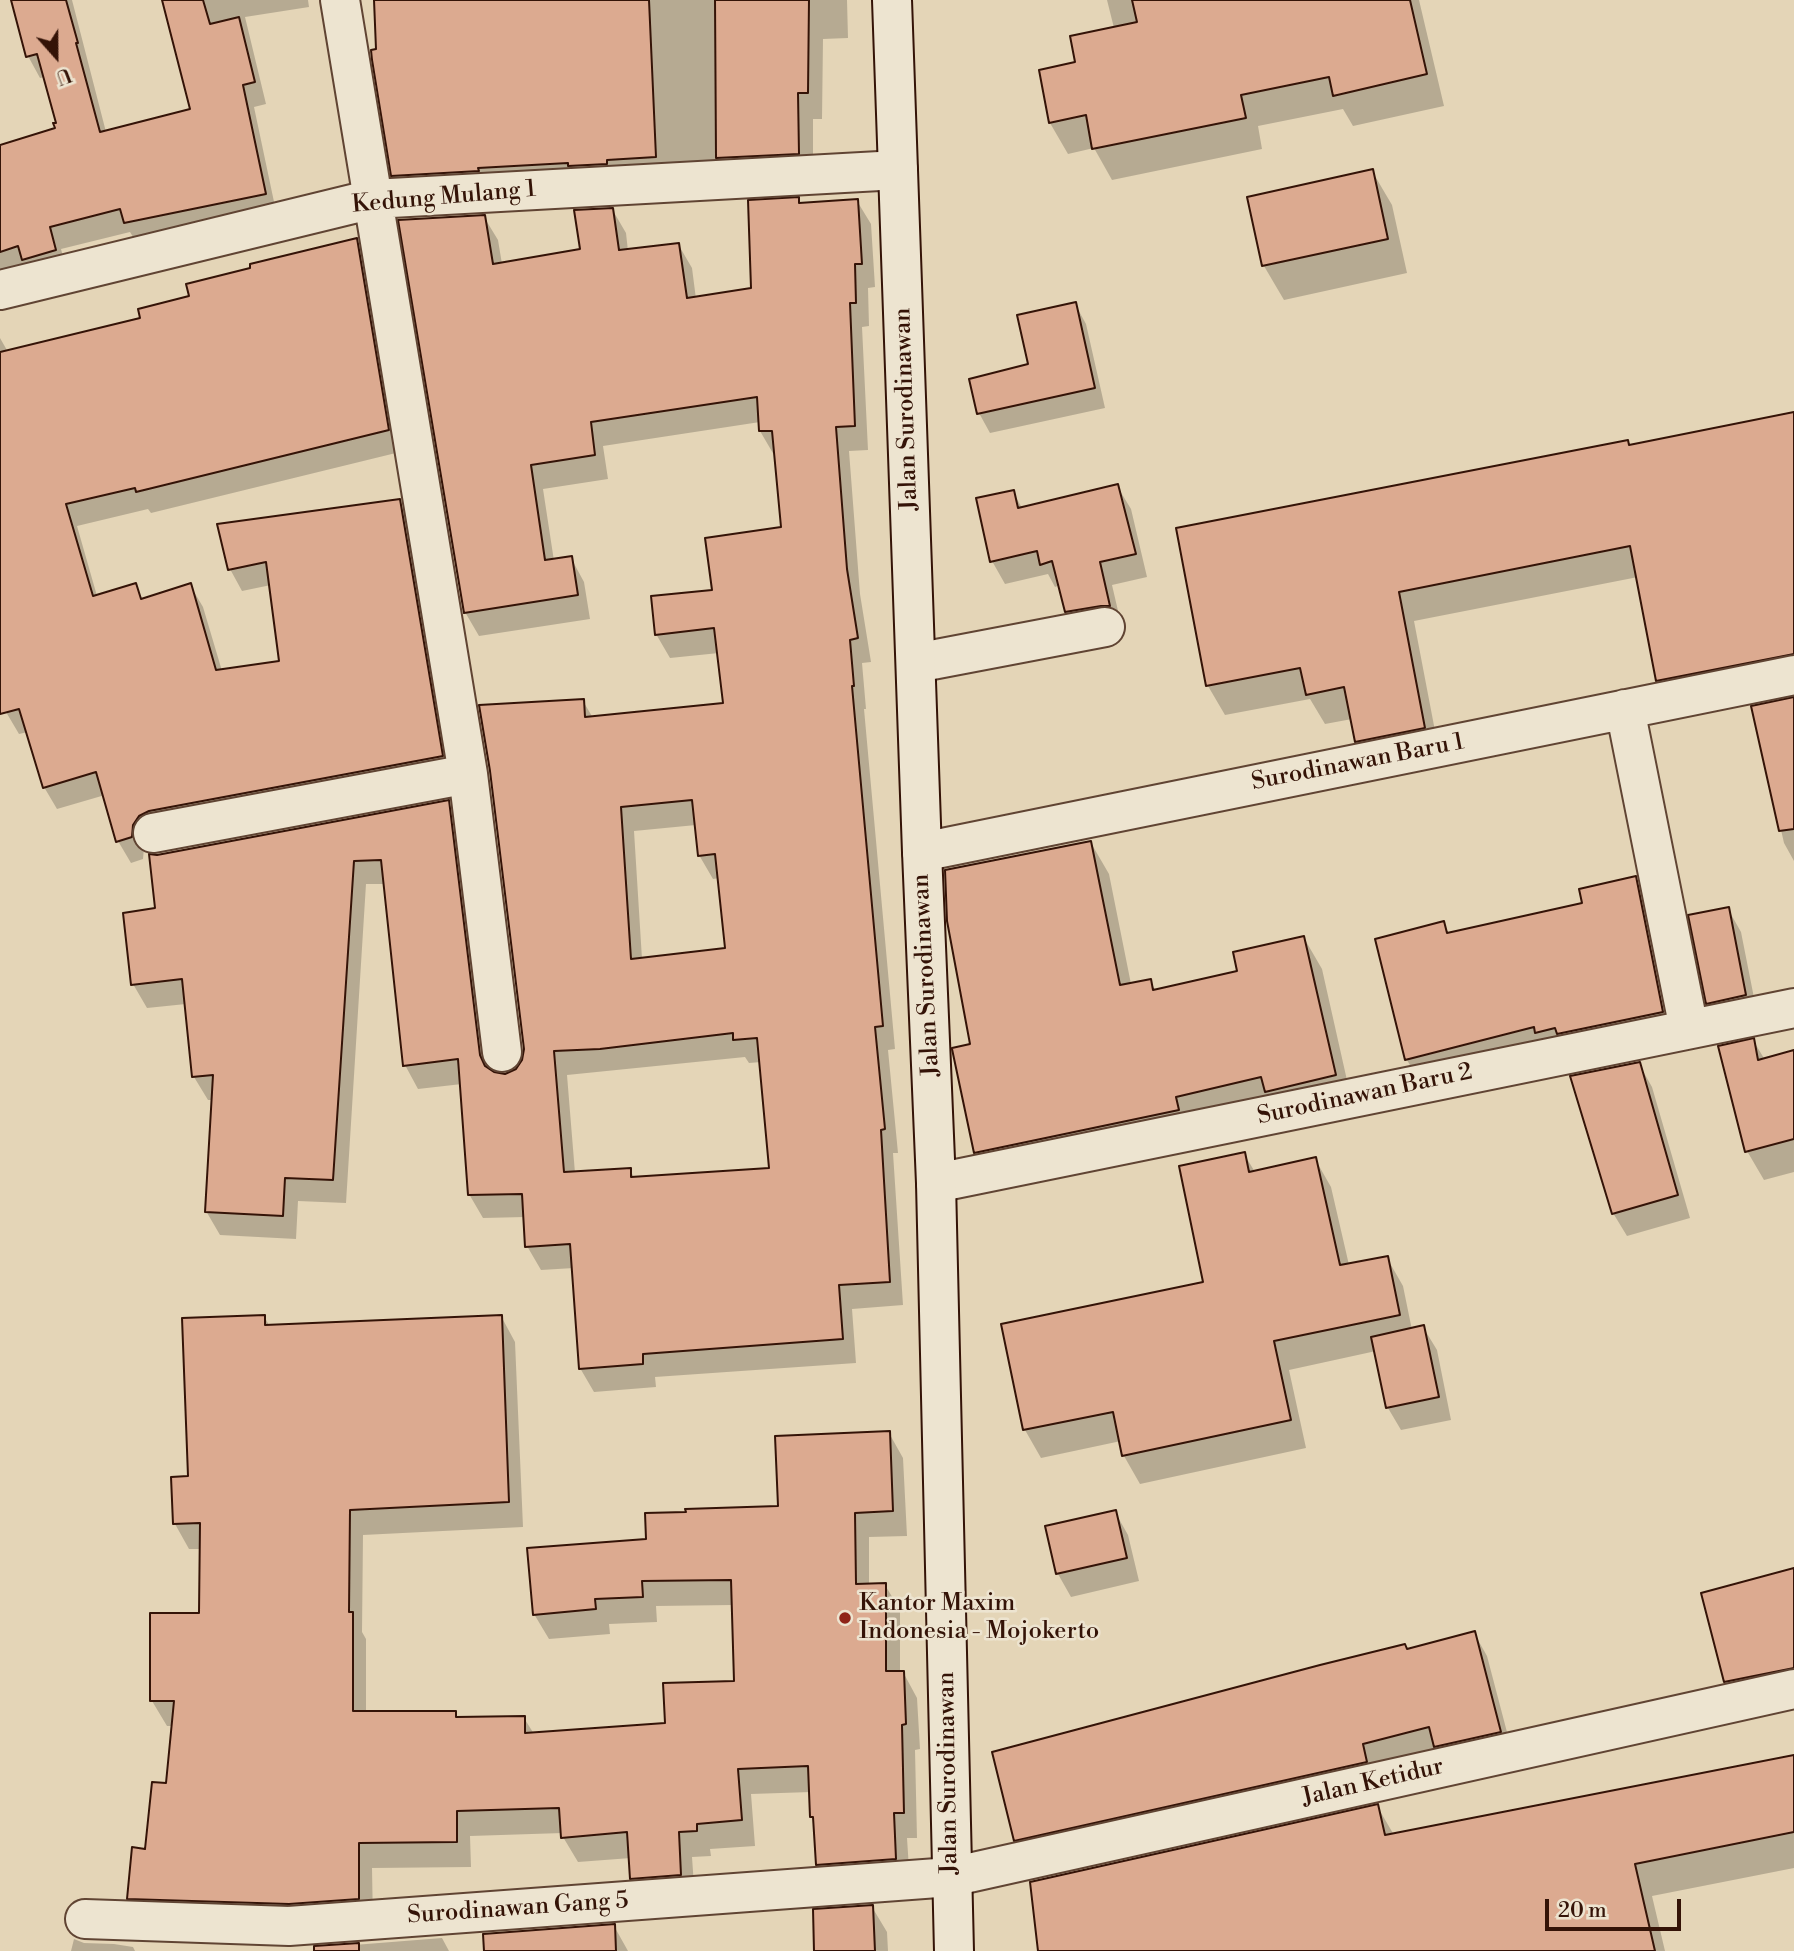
<!DOCTYPE html>
<html>
<head>
<meta charset="utf-8">
<style>
  body { margin:0 }
  #map { position:relative; width:1794px; height:1951px; overflow:hidden; background:#e4d5b7; font-family:"Libre Bodoni",serif }
  canvas { display:block }
  .north { position:absolute; left:21px; top:21px; width:70px; height:70px; -webkit-text-stroke:5px #ede4d0; paint-order:stroke; rotate:159deg; font-size:19px; font-weight:700; line-height:28px; text-align:center; color:#341307 }
  .north::after { content:''; display:block; margin:auto; width:24px; height:32px; background:#341307; clip-path:polygon(50% 0,100% 100%,50% 72%,0 100%) }
  .scale { position:absolute; left:1545px; top:1899px; width:136px; height:32px; box-sizing:border-box; border:4px solid #341307; border-top:0; padding-left:9px; font-size:21px; line-height:24px; white-space:nowrap; color:#341307; -webkit-text-stroke:5px #ede4d0; paint-order:stroke }
</style>
</head>
<body>
<div id="map">
<canvas width="1794" height="1951"></canvas>
<div class="north">U</div>
<div class="scale">20 m</div>
</div>
<script>
const g = document.querySelector('canvas').getContext('2d');
g.lineJoin = 'round';
function paint(path, color) {
  g.fillStyle = color;
  g.fill(path, 'evenodd');
}
function stroke(path, color, width, dash) {
  g.strokeStyle = color;
  g.lineWidth = width;
  g.lineCap = dash ? 'butt' : 'round';
  g.setLineDash(dash || []);
  g.stroke(path);
}
function label(font, color, halo, rows, align = 'center') {
  g.font = font + ' "Libre Bodoni",serif';
  g.lineWidth = 5;
  g.setLineDash([]);
  g.textBaseline = 'middle';
  g.strokeStyle = halo;
  g.fillStyle = color;
  for (const [text, x, y, turn = 0] of rows) {
    g.save();
    g.translate(x, y);
    g.rotate((+turn || 0) * Math.PI / 180);
    g.textAlign = isNaN(turn) ? turn : align;
    if (halo) g.strokeText(text, 0, 0);
    g.fillText(text, 0, 0);
    g.restore();
  }
}
paint(new Path2D(`
  M13 0H72L106 132 192 111 163 0H308L309 7 245 17 266 104 254 107 277 216 138 245 130 232 61 249 67 272 0 288V147L57 130 58 124 45 77 40 78 28 56Z
  M376 0H847L848 38 823 39 822 119H813V179L408 202 393 175 377 51Z
  M1107 0H1419L1444 106 1353 126 1343 109 1258 126 1262 149 1112 180 1094 148 1068 154 1050 123 1077 64 1114 28Z
  M1372 171 1392 205 1407 273 1284 300 1264 266Z
  M798 199 801 205 857 201 871 224 875 287 868 288 869 326 862 327 868 450 849 451 860 594 871 662 862 663 866 709H864L895 1049 888 1050 898 1153H893L903 1305 852 1309 856 1363 655 1377 656 1387 594 1392 580 1368 574 1268 541 1270 527 1246 525 1217 483 1218 469 1194 462 1084 418 1089 405 1065 385 884H366L346 1203 298 1201 296 1239 220 1235 206 1211 213 1100H208L194 1077 186 1004 147 1008 133 984 157 910V856L448 802 462 825 492 1073 506 1075 517 1070 524 1061 583 701 593 718 725 704 719 653 670 658 656 634 714 591 783 529 776 455H774L760 431V422L603 446 608 479 543 489 554 561 571 558 584 582 590 619 479 636 465 612 484 217 498 240 502 264 582 251 612 209 626 233 628 251 678 244 692 268 696 299 753 290ZM696 825 699 855 713 879 720 878 726 950 642 959 634 831ZM745 1057 749 1063 761 1062 771 1169 635 1179 630 1170 575 1173 567 1075Z
  M356 240 369 261 400 452 151 513 148 509 77 526 97 596 135 585 143 600 190 585 203 607 222 671 281 663 271 585 242 591 230 569 399 501 412 523 454 778 144 848 143 859 131 863 118 841 105 795 57 809 44 787 28 732 19 734 6 712 0 692V338L8 352 142 319 191 298Z
  M1075 304 1086 324 1105 408 990 433 979 413 1030 366Z
  M1794 414V685L1675 710 1657 680 1638 577 1414 621 1440 757 1373 771 1356 741 1352 719 1325 724 1310 699 1225 715 1208 686 1178 530Z
  M1117 486 1131 509 1147 577 1112 585 1122 628 1080 635 1066 612 1060 585 1055 587 1048 574 1005 584 992 561 1013 492 1022 508Z
  M1794 699V861L1784 843 1753 707Z
  M1091 843 1109 874 1131 984 1150 981 1156 991 1239 973 1304 938 1322 969 1353 1107 994 1184 975 1152 972 1045Z
  M1635 878 1651 905 1678 1039 1422 1086 1407 1060 1443 923 1449 934 1584 904Z
  M1728 909 1741 932 1758 1018 1721 1026 1708 1003Z
  M1753 1040 1765 1060 1794 1052V1172L1764 1180 1747 1151Z
  M1639 1064 1652 1087 1690 1218 1627 1236 1613 1213Z
  M1244 1154 1255 1172 1315 1159 1331 1187 1349 1265 1387 1258 1403 1286 1412 1330 1423 1327 1437 1350 1451 1420 1401 1430 1388 1408 1376 1351 1289 1370 1306 1448 1140 1484 1124 1456 1121 1441 1041 1458 1025 1430 1205 1284Z
  M264 1316 270 1327 501 1316 515 1342 523 1527 363 1535 362 1632 366 1639V1713L455 1712 459 1719 524 1718 534 1734 667 1725 736 1682 733 1605 656 1606 657 1622 609 1624 610 1634 549 1639 534 1614 648 1540 780 1508 889 1433 903 1458 907 1536 869 1537V1585H885L900 1610V1673L903 1672 917 1698 920 1749 915 1750 917 1838H907L910 1884 833 1890 818 1865 815 1822 812 1816 811 1792 751 1794 755 1846 710 1849 711 1856 692 1857 695 1900 647 1904 632 1878 631 1858 578 1862 563 1837V1833L470 1836 471 1867 372 1868 373 1924 143 1923 129 1898 147 1850 167 1785 173 1726H167L152 1701 201 1615V1549H189L175 1524 190 1478Z
  M1115 1512 1128 1535 1139 1581 1071 1597 1058 1574 1047 1527Z
  M1794 1570V1691L1738 1703 1726 1682Z
  M1474 1633 1487 1656 1513 1755 1029 1863 1016 1840 1407 1650Z
  M1794 1756V1868L1652 1896 1665 1951H1043L1377 1806 1394 1835Z
  M872 1907 887 1932 888 1951H816Z
  M614 1926 628 1951H549Z
  M442 1938 449 1951H316V1948Z
  M74 1939 84 1943 114 1944 133 1947 135 1951H71Z`), '#0003');
const building = new Path2D(`
  M11 0H66L78 43H76L100 132 190 109 162 0H203L210 24 239 17 255 82 243 85 266 194 124 223 120 209 50 227 56 250 22 260 18 246 0 252V145L55 128 53 123H56L37 54 26 57Z
  M374 0H649L656 157 607 160V164L568 166V163L478 168 479 171 391 176 372 60 371 50 376 49Z
  M715 0H809L808 93H798L799 154 716 158Z
  M1132 0H1410L1427 74 1333 96 1329 77 1241 95 1246 118 1092 149 1086 115 1049 123 1039 70 1075 62 1070 36 1137 22Z
  M1373 169 1388 239 1262 266 1247 197Z
  M799 197V203L858 199 862 264H855L856 303H850L855 426 836 427 847 569 858 638 850 640 854 686H852L883 1026 875 1027 885 1129 881 1130 890 1282 839 1285 843 1339 643 1354V1364L579 1369 570 1244 525 1247 522 1194 468 1195 458 1059 403 1066 381 860 354 861 333 1180 285 1178 283 1216 205 1212 213 1075 192 1077 182 979 131 985 123 913 155 908 149 854 157 855 449 800 480 1055 485 1066 494 1072 505 1074 516 1069 522 1060 524 1049 490 771 479 705 584 699 585 717 723 703 714 628 655 635 651 596 712 590 705 538 781 527 772 431H759L757 397 591 422 595 455 531 465 545 560 572 556 578 595 464 613 398 220 485 215 493 264 580 249 574 210 613 208 619 250 679 243 687 298 751 288 748 200ZM692 800 698 856 715 854 725 948 631 959 621 807ZM733 1033V1040L757 1038 769 1168 631 1177V1168L564 1172 554 1051 600 1049Z
  M357 238 389 430 136 492 135 488 66 504 93 596 136 583 141 599 191 583 216 670 279 661 266 562 228 570 217 524 400 499 443 756 149 811 139 816 133 825 132 837 116 842 96 772 43 788 19 709 0 714V352L140 318 138 309 189 296 186 284 250 268V264Z
  M1076 302 1095 388 977 414 969 379 1028 364 1017 315Z
  M1794 412V654L1656 681 1630 546 1399 592 1425 728 1355 742 1344 687 1306 695 1300 668 1206 686 1176 528 1628 440 1629 445Z
  M1118 484 1136 554 1100 562 1110 606H1101L1065 612 1052 561 1040 565 1037 551 990 562 976 498 1014 490 1018 508Z
  M1794 697V829L1779 831 1751 706Z
  M1091 841 1120 985 1151 979 1153 990 1237 971 1233 952 1304 936 1336 1075 1265 1092 1261 1077 1176 1097 1179 1110 974 1153 952 1049V1048L970 1044 947 921 945 870Z
  M1636 876 1663 1012 1557 1034 1555 1028 1535 1033 1534 1027 1405 1060 1375 939 1444 921 1447 933 1582 903 1579 889Z
  M1729 907 1746 995 1706 1004 1688 915Z
  M1754 1038 1758 1060 1794 1050V1139L1745 1152 1718 1046Z
  M1640 1062 1678 1195 1612 1214 1570 1076Z
  M1245 1152 1249 1172 1316 1157 1340 1265 1388 1256 1400 1315 1274 1341 1291 1420 1122 1456 1113 1412 1023 1430 1001 1324 1203 1282 1179 1166Z
  M265 1315V1325L502 1315 509 1502 350 1510 349 1612H353V1711H456V1717L525 1716V1733L665 1723 663 1683 734 1681 731 1580 642 1581 643 1597 595 1599 596 1609 533 1615 527 1548 646 1539 645 1513 686 1512 685 1509 778 1506 775 1436 890 1431 893 1511 855 1513 856 1584 886 1583V1671H904L906 1724 902 1725 904 1813H894L896 1859 816 1865 813 1817H810L808 1766 738 1769 742 1820 697 1824V1831L679 1832 681 1875 630 1879 627 1832 561 1838 559 1808 457 1811V1842L359 1843V1899L289 1904 127 1899 132 1847 145 1849 152 1782 166 1783 174 1701H150V1613H199L200 1523 173 1524 171 1477 188 1476 182 1318Z
  M1424 1325 1439 1397 1386 1408 1371 1337Z
  M1116 1510 1127 1558 1056 1574 1045 1526Z
  M1794 1568V1668L1724 1682 1701 1593Z
  M1475 1631 1501 1732 1434 1747 1429 1727 1363 1744 1367 1762 1014 1841 992 1752 1320 1665 1405 1644 1407 1649Z
  M1794 1755V1832L1635 1864 1655 1951H1038L1030 1882 1378 1804 1385 1835Z
  M873 1905 875 1951H814L813 1909Z
  M615 1924 616 1951H484L483 1934Z
  M359 1943V1951H314V1946Z`);
paint(building, '#dcaa90');
stroke(building, '#341307', 2);
const street = new Path2D(`
  M340 0 468 774 502 1052
  M0 290 373 199 898 170
  M916 663 1105 627
  M1625 709 1689 1029
  M153 833 468 774
  M922 852 1794 675
  M936 1183 1794 1008
  M85 1919 289 1926 951 1877 1794 1689`);
const secondary = new Path2D(`
  M892 0 922 852 936 1183 954 1951`);
stroke(street, '#604433', 42);
stroke(secondary, '#341307', 42);
stroke(street, '#ede4d0', 38);
stroke(secondary, '#ede4d0', 38);
for (const [x, y, r, color] of [
  [845,1618,7,"#8f2418"]
]) {
  const dot = new Path2D();
  dot.arc(x, y, r, 0, 2 * Math.PI);
  g.fillStyle = color;
  g.fill(dot);
  stroke(dot, '#ede4d0', 2.5);
}
label('24px', '#341307', '#ede4d0', [
  ["Kedung Mulang 1",444,198,-5],
  ["Jalan Surodinawan",907,409,-92],
  ["Surodinawan Baru 1",1358,763,-11],
  ["Jalan Surodinawan",927,975,-93],
  ["Surodinawan Baru 2",1365,1095,-12],
  ["Jalan Surodinawan",949,1773,-91],
  ["Jalan Ketidur",1373,1783,-13],
  ["Surodinawan Gang 5",518,1909,-4]
]);
label('24px', '#341307', '#ede4d0', [
  ["Kantor Maxim",859,1604],
  ["Indonesia - Mojokerto",859,1632]
], 'left');
</script>
</body>
</html>
